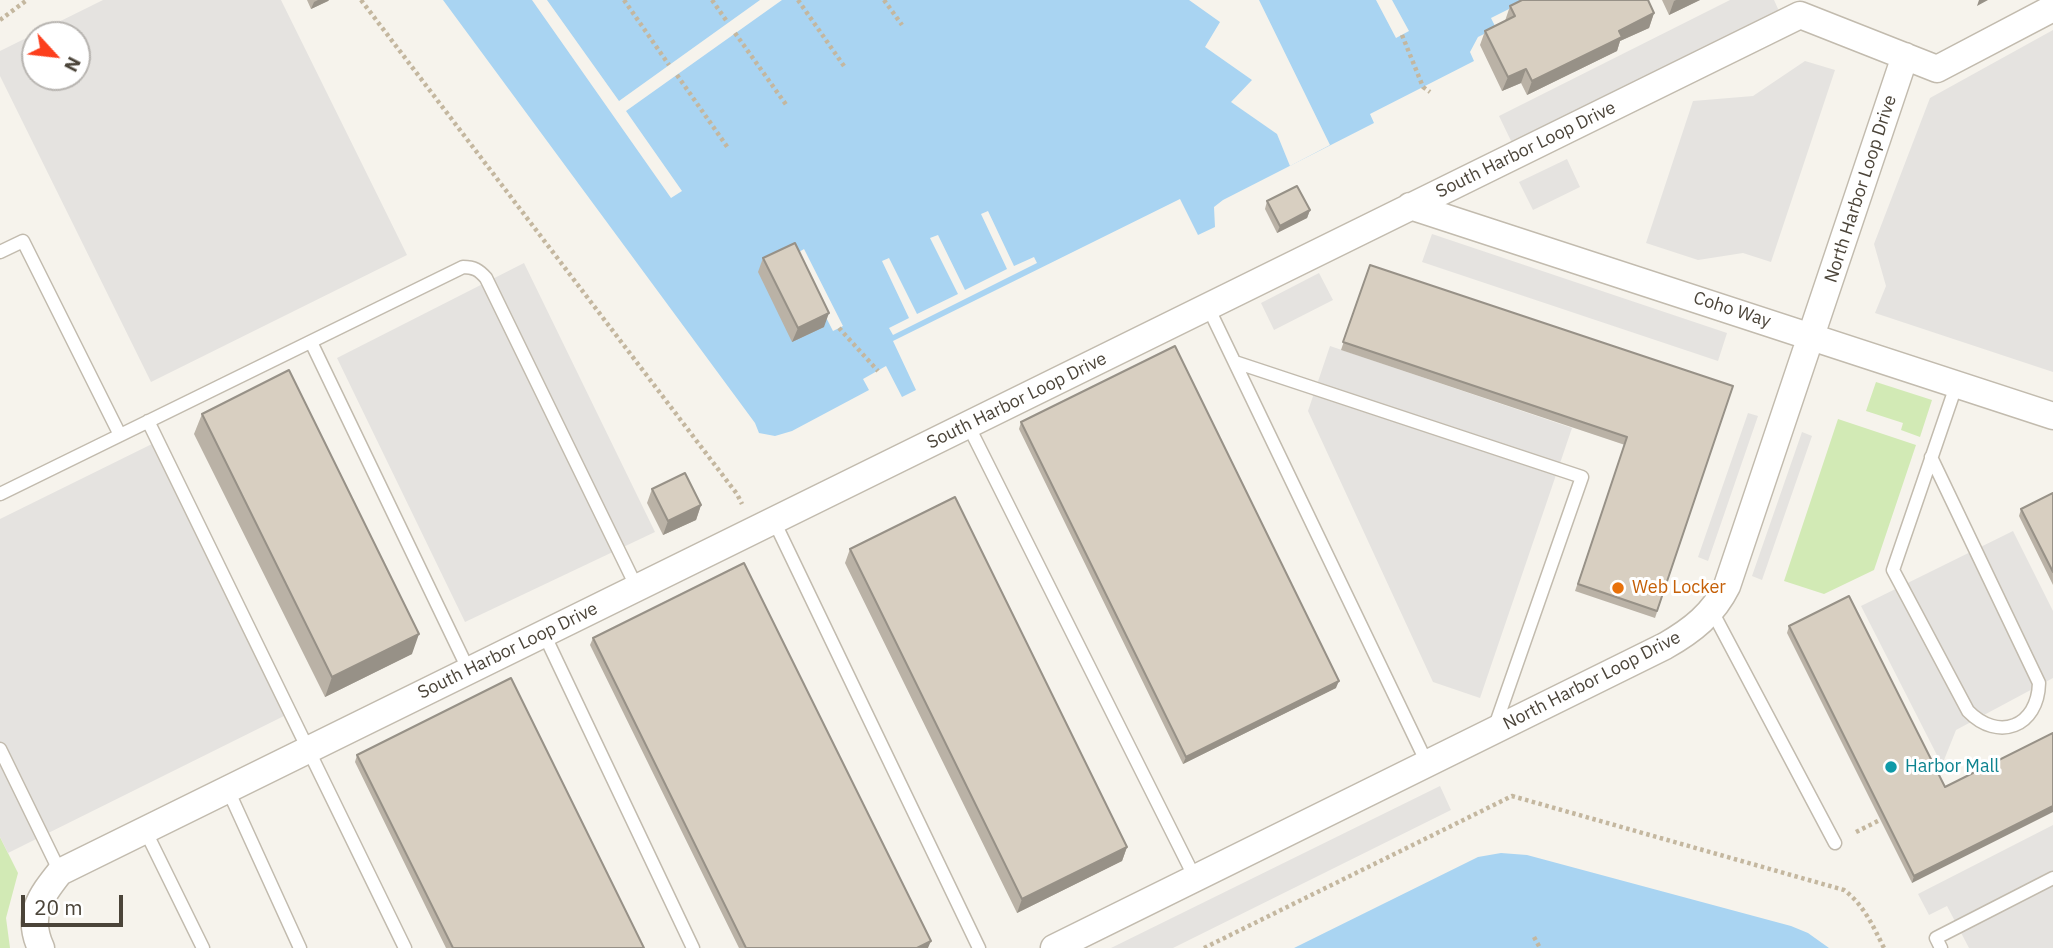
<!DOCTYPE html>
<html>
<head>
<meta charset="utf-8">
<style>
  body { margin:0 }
  #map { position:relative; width:2053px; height:948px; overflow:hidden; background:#f6f3ec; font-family:"IBM Plex Sans",sans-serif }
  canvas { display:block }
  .north { position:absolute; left:21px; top:21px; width:70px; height:70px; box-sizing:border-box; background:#fff; border:2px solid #b7b4b0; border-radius:50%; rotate:117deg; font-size:19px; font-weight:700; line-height:28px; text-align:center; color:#4b4439 }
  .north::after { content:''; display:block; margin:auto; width:24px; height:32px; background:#fc3f1d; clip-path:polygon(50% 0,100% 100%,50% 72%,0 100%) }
  .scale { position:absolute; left:21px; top:895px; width:102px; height:32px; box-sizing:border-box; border:4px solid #4b4439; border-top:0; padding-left:9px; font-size:21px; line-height:24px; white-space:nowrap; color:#4b4439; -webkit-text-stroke:5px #fff; paint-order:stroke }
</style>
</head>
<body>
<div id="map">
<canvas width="2053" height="948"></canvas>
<div class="north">N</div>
<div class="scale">20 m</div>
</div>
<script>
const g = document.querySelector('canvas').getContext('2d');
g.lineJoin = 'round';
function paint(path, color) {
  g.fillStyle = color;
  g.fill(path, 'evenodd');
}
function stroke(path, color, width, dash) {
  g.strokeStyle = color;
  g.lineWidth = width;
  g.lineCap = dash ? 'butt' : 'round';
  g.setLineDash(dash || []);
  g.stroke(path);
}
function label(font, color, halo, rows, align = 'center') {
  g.font = font + ' "IBM Plex Sans",sans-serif';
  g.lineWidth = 6;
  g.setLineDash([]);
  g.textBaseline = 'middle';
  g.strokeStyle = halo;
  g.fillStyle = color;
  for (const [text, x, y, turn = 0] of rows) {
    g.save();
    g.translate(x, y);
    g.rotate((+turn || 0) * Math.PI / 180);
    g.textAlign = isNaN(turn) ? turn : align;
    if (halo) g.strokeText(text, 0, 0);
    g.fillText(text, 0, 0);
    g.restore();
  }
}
paint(new Path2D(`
  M1876 382 1932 400 1920 437 1901 430 1903 423 1866 411Z
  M1838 419 1916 445 1874 570 1824 594 1784 581Z
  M0 837 18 873 6 918 10 948H0Z`), '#d2eab5');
paint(new Path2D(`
  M103 0H281L407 255 151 382 0 76V51ZM35 35H77V77H35Z
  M1730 0H1774L1779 11 1513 145 1499 116Z
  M2053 30V372L1875 313 1886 286 1874 244 1930 98Z
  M1805 61 1835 70 1771 262 1743 253 1698 260 1646 243 1693 101 1753 96Z
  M1567 159 1580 187 1533 210 1519 182Z
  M1432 234 1727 333 1718 361 1422 262Z
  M524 263 655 532 465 622 337 358Z
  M1319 273 1333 300 1274 330 1261 303Z
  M1330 346 1572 428 1480 698 1433 682 1308 411Z
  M1748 413 1758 416 1708 561 1698 557Z
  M1802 432 1812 436 1762 580 1752 576Z
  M156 442 290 713 8 853 0 837V519Z
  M2013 531 2053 611V678L1956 730 1942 765 1861 606Z
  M1440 786 1451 810 1173 948H1111Z
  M2053 825V948H1969L1947 906 1929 915 1918 894Z`), '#e5e3e0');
paint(new Path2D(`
  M443 0H1527L1491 18 1496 28 1478 37 1470 52 1474 61 1370 114 1374 123 1223 200 1214 207 1215 227 1198 235 1180 199 893 341 916 390 902 397 886 366 863 379 869 390 792 431 775 436 759 433 755 423Z
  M1501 853 1527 855 1791 926 1808 933 1829 948H1294L1478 857Z`), '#a9d4f2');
paint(new Path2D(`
  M532 0H547L619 101 760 0H782L626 111 682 191 671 198Z
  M1189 0H1259L1330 145 1290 166 1277 134 1231 102 1252 80 1205 47 1220 22Z
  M1376 0H1392L1409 31 1396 38Z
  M988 211 1014 266 1034 257 1037 263 893 335 889 328 909 318 882 261 889 258 917 314 958 294 930 238 938 235 965 290 1007 269 981 214Z
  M804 249 843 326 833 331 794 255Z`), '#f6f3ec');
const service = new Path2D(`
  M0 252 23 241 120 435
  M1208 307 1427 763
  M311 342 469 671
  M1235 362 1582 477 1494 729
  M148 421 405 948
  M968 425 1195 878
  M1931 457 2039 683C2038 727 1998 742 1968 711L1893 570 1957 383
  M0 494 463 267C474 267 479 270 486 278L637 588
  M774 521 979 948
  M1712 611 1835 843
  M544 634 693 948
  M0 749 60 872
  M228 790 300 948
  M145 830 203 948
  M1941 948 1936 938 2053 878`);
const minor = new Path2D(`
  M1410 206 2053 416
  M41 948C26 916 40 897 60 872L1800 15 1937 69 2053 8
  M1054 948 1665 646C1693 630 1713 614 1727 586L1905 56`);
stroke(service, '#c2bbae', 15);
stroke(minor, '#c2bbae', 29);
stroke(new Path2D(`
  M361 0 737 494 742 504
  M624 0 669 65
  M712 0 728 23
  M798 0 844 66
  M884 0 902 25
  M0 20 27 0
  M735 33 787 106
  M1402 35 1423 87 1430 92
  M677 75 728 148
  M839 328 878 371
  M1856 832 1880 820
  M1534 937 1540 948
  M1204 948 1512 796 1844 890C1864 905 1873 926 1884 948`), '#c4b79f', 4.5, [3.5, 3.5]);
stroke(service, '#fff', 12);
stroke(minor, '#fff', 26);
paint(new Path2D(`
  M307 0H329L328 1 311 9Z
  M1662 0H1700L1669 15Z
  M1510 6 1654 13 1649 28 1620 41 1617 51 1527 95 1521 83 1502 91 1480 45 1485 31 1505 21Z
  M1267 201 1310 210 1307 218 1277 233 1265 209Z
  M763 258 824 327 792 342 758 272Z
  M1370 265 1733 386 1655 618 1575 591 1625 445 1341 350Z
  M202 414 412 654 325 697 194 434Z
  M1021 422 1336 688 1183 764 1019 429Z
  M652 489 701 505 696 520 663 535 647 503Z
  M2053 493V585L2019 516 2021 509Z
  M850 549 1127 847 1122 861 1017 913 845 563Z
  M1789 626 1945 787 2053 733 1912 883 1787 633Z
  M593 638 928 948H739L590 645Z
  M357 755 644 948H446L355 762Z`), '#bab2a6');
paint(new Path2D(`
  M318 0H329L328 1 311 9 314 2Z
  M1676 0H1700L1669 15 1674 1Z
  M1979 0H1988L1977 6Z
  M1654 13 1649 28 1620 41 1617 51 1527 95 1532 81 1619 31Z
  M1526 69 1521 83 1502 91 1508 77Z
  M1310 210 1307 218 1277 233 1280 226Z
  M829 313 824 327 792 342 798 328Z
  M701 505 696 520 663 535 668 521Z
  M419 634 412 654 325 697 332 677Z
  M1339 681 1336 688 1183 764 1186 757Z
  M2053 806V812L1912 883 1914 876Z
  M1127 847 1122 861 1017 913 1022 899Z
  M931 941 928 948H917Z`), '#979187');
const building = new Path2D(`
  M1522 0H1648L1654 13 1619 31 1622 37 1532 81 1526 69 1508 77 1485 31 1515 16 1510 6Z
  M1297 186 1310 210 1280 226 1267 201Z
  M795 243 829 313 798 328 763 258Z
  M1370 265 1733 386 1657 611 1578 584 1627 437 1343 342Z
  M1175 346 1339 681 1186 757 1021 422Z
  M289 370 419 634 332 677 202 414Z
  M685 473 701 505 668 521 652 489Z
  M2053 493V572L2021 509Z
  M955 497 1127 847 1022 899 850 549Z
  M744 563 931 941 917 948H746L593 638Z
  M1849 596 1945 787 2053 733V806L1914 876 1789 626Z
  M511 678 644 948H453L357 755Z`);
paint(building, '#d8cfc1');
stroke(building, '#979187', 2);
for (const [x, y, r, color] of [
  [1618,588,7,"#e8710a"],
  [1891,767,7,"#0f9aa8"]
]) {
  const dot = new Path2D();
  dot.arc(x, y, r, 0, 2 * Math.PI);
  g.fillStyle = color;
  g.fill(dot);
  stroke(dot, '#fff', 2.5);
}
label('18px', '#4b4439', '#fff', [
  ["South Harbor Loop Drive",1526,150,-26],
  ["North Harbor Loop Drive",1861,189,-72],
  ["Coho Way",1732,310,18],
  ["South Harbor Loop Drive",1017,401,-26],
  ["South Harbor Loop Drive",508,651,-26],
  ["North Harbor Loop Drive",1592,681,-27]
]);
label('18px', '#c56008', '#fff', [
  ["Web Locker",1632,588]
], 'left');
label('18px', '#0d838f', '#fff', [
  ["Harbor Mall",1905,767]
], 'left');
</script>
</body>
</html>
